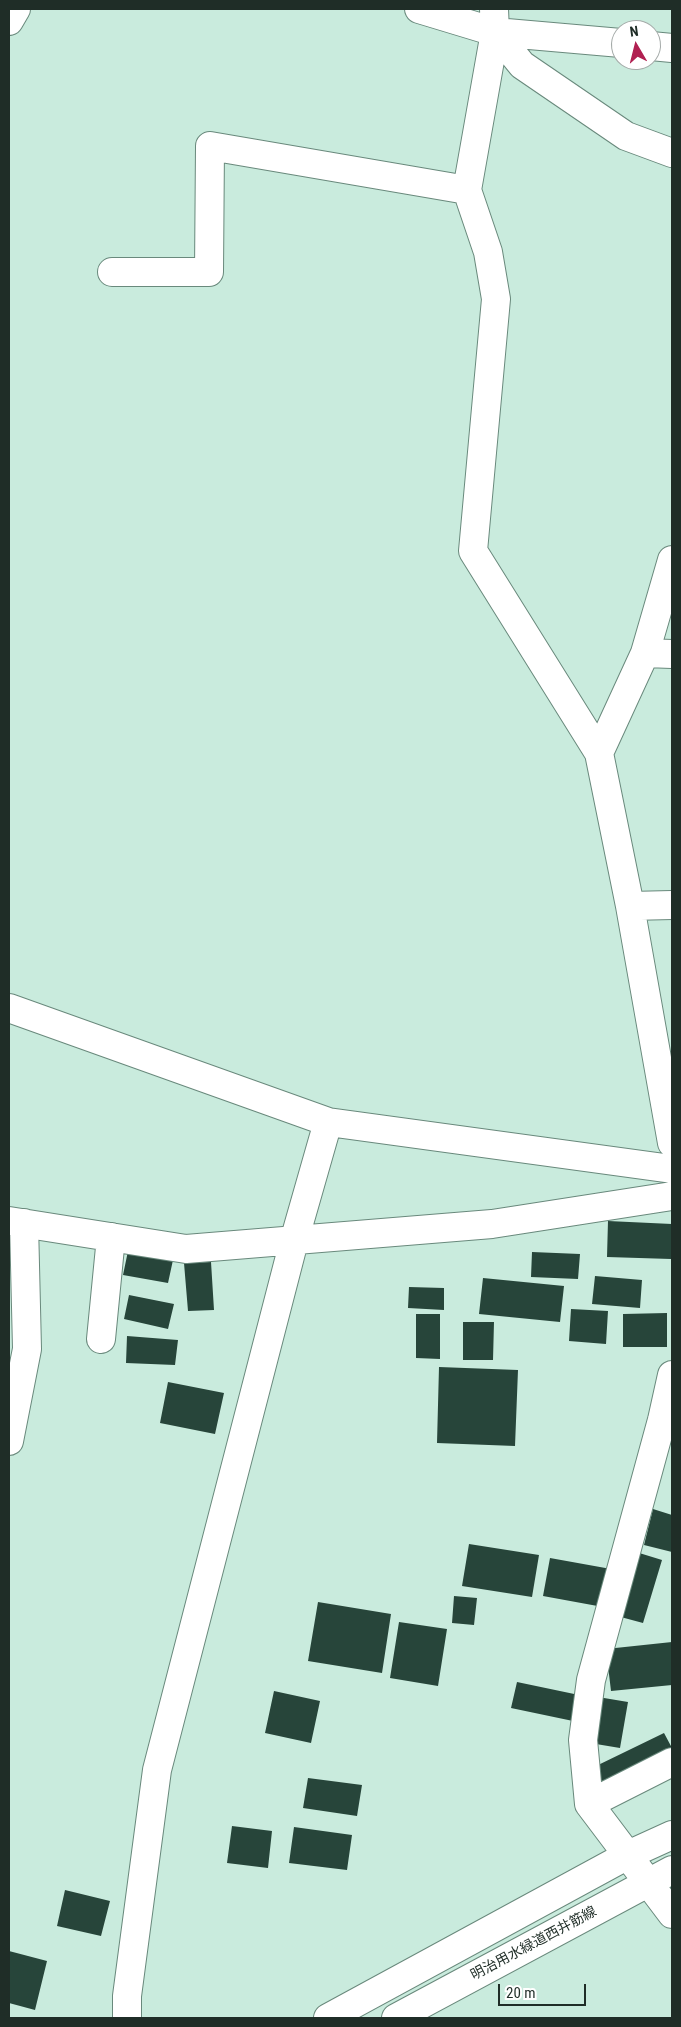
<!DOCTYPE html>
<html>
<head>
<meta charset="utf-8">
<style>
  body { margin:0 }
  #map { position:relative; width:681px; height:2027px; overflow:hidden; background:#c9ebdd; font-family:"Roboto Condensed",sans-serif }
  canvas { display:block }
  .frame { position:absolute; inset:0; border:10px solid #1f2d27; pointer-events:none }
  .north { position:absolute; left:611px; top:20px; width:50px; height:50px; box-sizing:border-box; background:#fff; border:1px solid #a5aba9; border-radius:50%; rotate:352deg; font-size:14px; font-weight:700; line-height:20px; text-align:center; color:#1f2d27 }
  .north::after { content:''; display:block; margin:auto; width:18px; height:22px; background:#b12051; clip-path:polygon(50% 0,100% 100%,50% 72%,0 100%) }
  .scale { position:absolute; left:498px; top:1984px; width:88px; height:22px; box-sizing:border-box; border:2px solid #1f2d27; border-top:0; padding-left:6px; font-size:15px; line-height:18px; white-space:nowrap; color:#1f2d27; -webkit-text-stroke:4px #fff; paint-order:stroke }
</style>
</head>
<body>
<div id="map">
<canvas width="681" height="2027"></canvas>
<div class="frame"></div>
<div class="north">N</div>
<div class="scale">20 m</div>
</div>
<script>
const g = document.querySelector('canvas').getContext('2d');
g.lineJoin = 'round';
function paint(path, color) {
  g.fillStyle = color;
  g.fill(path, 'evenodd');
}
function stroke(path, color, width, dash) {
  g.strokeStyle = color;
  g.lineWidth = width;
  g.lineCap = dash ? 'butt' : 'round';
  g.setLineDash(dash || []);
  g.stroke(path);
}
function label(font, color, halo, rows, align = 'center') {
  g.font = font + ' "Roboto Condensed","Noto Sans JP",sans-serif';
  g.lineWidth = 5;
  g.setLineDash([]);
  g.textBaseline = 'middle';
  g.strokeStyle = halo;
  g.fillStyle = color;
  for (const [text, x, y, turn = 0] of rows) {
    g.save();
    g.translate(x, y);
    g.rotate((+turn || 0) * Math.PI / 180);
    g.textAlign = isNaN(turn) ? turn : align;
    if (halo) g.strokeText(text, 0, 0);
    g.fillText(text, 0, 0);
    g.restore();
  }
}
paint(new Path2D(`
  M608 1221 672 1224 671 1259 607 1257Z
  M128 1251 173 1260 168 1283 123 1275Z
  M532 1252 580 1254 578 1279 531 1277Z
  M211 1262 214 1310 188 1311 184 1263Z
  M595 1276 642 1280 640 1308 592 1304Z
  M483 1278 564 1286 560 1322 479 1314Z
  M409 1287 444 1288V1310L408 1308Z
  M129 1295 174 1304 168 1329 124 1319Z
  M571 1309 608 1311 606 1344 569 1341Z
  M667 1313V1347H623V1314Z
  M416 1314H440V1359L416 1358Z
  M463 1322H494L493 1360H463Z
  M127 1336 178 1340 175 1365 126 1363Z
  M439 1367 518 1370 515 1446 437 1443Z
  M168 1382 224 1393 215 1434 160 1423Z
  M653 1509 672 1515V1552L644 1545Z
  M469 1544 539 1555 532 1597 462 1586Z
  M636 1552 662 1560 643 1623 617 1616Z
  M550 1558 611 1569 603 1607 543 1596Z
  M454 1596 477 1598 474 1625 452 1623Z
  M318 1602 391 1614 382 1673 308 1661Z
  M399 1622 447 1629 438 1686 390 1678Z
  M672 1642V1685L611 1691 606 1649Z
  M517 1682 579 1695 573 1721 511 1708Z
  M274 1691 320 1701 311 1743 265 1733Z
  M598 1697 628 1702 620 1748 590 1743Z
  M664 1733 672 1748V1756L605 1789 594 1767Z
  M308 1778 362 1785 357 1816 303 1808Z
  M232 1826 272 1831 268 1868 227 1863Z
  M294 1827 352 1835 347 1870 289 1863Z
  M65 1890 110 1901 101 1936 57 1926Z
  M9 1951 47 1961 35 2010 9 2003Z`), '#27453a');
const minor = new Path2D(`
  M419 9 495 32 621 43
  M494 9 495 32 467 190 488 252 496 299 473 551 599 753
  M9 21 16 9
  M495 32 522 65 626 136 672 153
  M651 46 672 48
  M112 272H209L210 146 467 190
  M672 560 645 653 599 753 630 906 672 1143
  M645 653 672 654
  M630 906 672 905
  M9 1008 328 1122 672 1169
  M9 1221 186 1249 492 1224 672 1196
  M101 1339 111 1237
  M672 1375 662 1420 591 1680 583 1740 589 1804 672 1914
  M9 1441 27 1349 24 1223
  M589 1804 672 1762
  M127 2018V1996L157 1770 294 1241 328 1122
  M328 2018 628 1855 672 1835
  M396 2018 672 1870`);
stroke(minor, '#69897c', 30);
stroke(minor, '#fff', 28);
label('14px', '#1f2d27', '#fff', [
  ["明治用水緑道西井筋線",534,1944,-28]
]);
</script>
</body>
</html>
